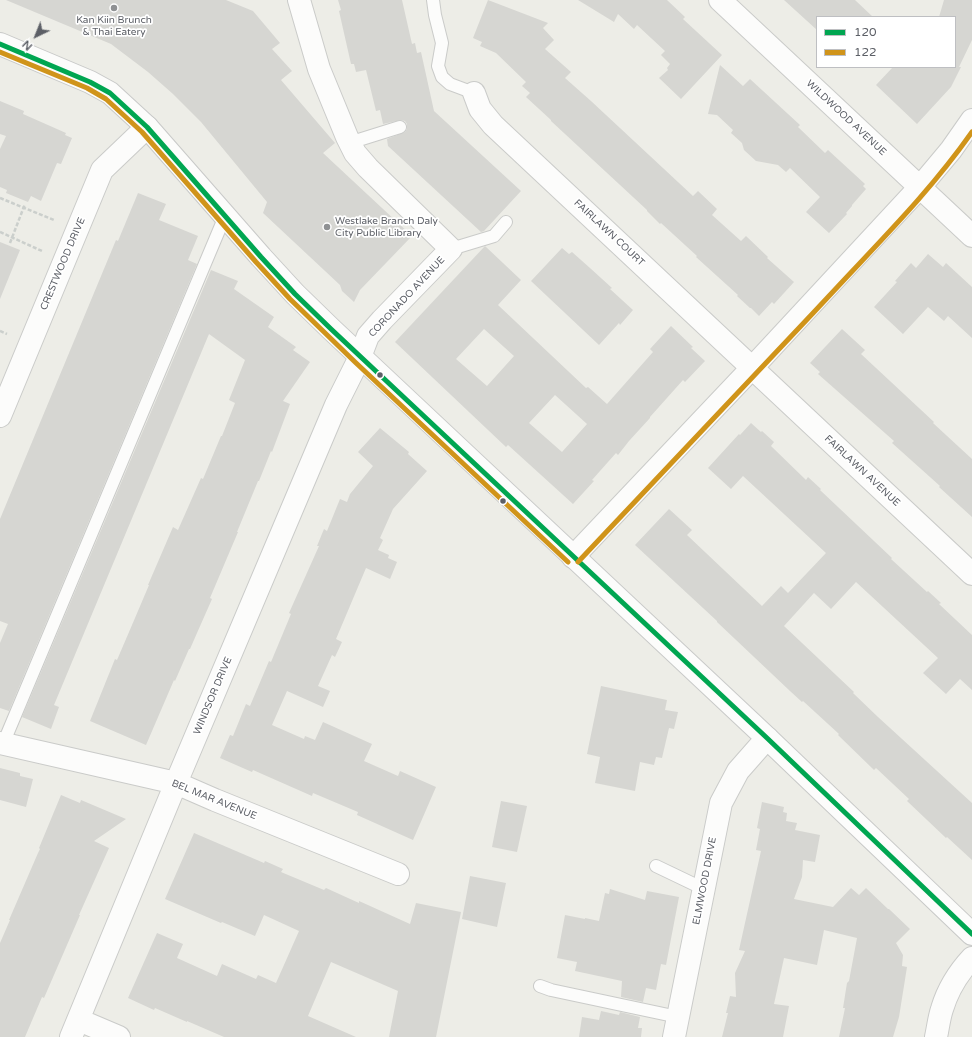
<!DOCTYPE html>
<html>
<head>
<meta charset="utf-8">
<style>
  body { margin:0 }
  #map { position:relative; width:972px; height:1037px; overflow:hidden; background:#edede7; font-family:"Varela Round",sans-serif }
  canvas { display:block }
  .legend { position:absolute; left:816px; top:16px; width:140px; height:52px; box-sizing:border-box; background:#fff; border:1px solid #bebfc2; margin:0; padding:5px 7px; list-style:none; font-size:12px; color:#5c5f66 }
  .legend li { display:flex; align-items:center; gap:8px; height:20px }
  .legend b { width:20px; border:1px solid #bebfc2 }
  .north { position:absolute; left:16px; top:16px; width:40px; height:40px; -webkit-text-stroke:3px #fff; paint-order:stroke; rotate:223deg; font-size:11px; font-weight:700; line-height:16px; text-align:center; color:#5c5f66 }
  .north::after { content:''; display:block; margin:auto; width:14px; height:18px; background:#5c5f66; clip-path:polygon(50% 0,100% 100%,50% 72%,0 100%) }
</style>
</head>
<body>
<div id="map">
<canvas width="972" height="1037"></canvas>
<ul class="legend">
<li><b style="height:5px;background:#00a651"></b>120</li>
<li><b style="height:5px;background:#d0941a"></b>122</li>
</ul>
<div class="north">N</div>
</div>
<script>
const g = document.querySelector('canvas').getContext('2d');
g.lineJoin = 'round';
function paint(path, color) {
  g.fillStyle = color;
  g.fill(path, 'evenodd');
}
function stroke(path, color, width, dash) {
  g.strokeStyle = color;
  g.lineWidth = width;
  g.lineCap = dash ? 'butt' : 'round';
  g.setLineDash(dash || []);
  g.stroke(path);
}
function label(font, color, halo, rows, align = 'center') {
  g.font = font + ' "Varela Round",sans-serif';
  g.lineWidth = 3.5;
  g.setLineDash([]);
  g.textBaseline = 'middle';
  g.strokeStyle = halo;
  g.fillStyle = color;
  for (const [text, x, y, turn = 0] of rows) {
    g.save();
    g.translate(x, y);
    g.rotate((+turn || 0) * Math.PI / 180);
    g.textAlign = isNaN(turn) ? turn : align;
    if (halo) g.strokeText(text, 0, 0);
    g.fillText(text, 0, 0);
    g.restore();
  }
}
paint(new Path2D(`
  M6 0H226L253 11 280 43 272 49 292 71 281 80 335 143 323 153 412 236 360 290 354 302 342 291 340 285 263 213 267 202 201 122 173 94 148 72 111 44Z
  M338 0H402L412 44 415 43 417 53 421 52 434 111 521 191 484 231 481 232 388 146 387 139 405 132 407 129V124L405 121 401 120 383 124 380 110 376 111 366 70 356 72 354 64H351L339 11 341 10Z
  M488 0 548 23 543 28 554 40 545 49 571 72 565 78 591 101 693 196 698 191 717 209 712 215 741 241 746 236 768 257 767 258 794 282 774 304 772 302 759 316 751 308H750L737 296 738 295 696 257 697 256 661 223 660 224 647 211V210L551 121V120L526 97 530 93 522 86 526 82 496 53 480 46 482 42 473 38Z
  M578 0H667L685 17 683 19 722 55 681 99 659 78 668 70 667 68 670 64 661 55 665 51 637 25 634 29 618 14 614 22Z
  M784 0H855L873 17H817V30Z
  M944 0H972V40L959 67H961L951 87 917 124 876 85 893 67H955V17H939Z
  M720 65 743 86 750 79 800 125 798 127 825 153 828 150 865 184 863 186 866 189 852 205V206L846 213 847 214 829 233 806 212 820 197 790 168 786 172 778 165 756 161 744 150 742 143 731 133 733 130 717 115 708 114Z
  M0 101 24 111 23 114 66 133 65 135 72 138 61 164 57 163 41 201 31 196 28 202 6 193 7 190 0 187V149L6 136 0 134Z
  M138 193 166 204 159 220 198 236 188 260 197 264 9 711 0 708V643L8 624 0 621V519L116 240 118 241Z
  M0 242 20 250 0 299Z
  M485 246 521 280 498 305 586 388 588 387 607 404 653 352 650 349 671 326 693 347 691 348 705 361 685 382 683 380 650 417V418L629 441 618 455 616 453 592 480 594 481 573 504 508 445 506 447 395 342ZM484 329 514 356 487 386 456 359ZM555 395 587 424 562 452 529 423Z
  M562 248 569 254 572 252 590 268 612 288 610 289 633 310 620 325 619 323 599 345 531 281Z
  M928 254 943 267 946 263 972 287V338L948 316 944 321 928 307 903 334 874 307 897 282 895 281 911 263 916 268Z
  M211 270 238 281 234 289 274 317 268 327 296 347 293 350 310 362 283 401 290 404 272 452 271 451 259 481H258L237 532H238L210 598 212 599 197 633 190 649H189L175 681 174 680 146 745 90 721 115 659 117 660 135 618 149 585H148L173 527 178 530 201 478 203 479 221 436H222L235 403 229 400 245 360 209 334 54 705 59 707 51 729 22 717Z
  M842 329 865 350 861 354 934 422 933 423 972 459V517L939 487 940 486 892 443 894 441 818 374 820 372 810 363Z
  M751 423 761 432 762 431 774 442 771 446 806 480 808 477 821 489 820 490 892 558 891 559 927 592 928 591 941 603 939 604 972 635V690L960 679 946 694 923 673 938 658 856 582 831 609 814 593 784 626 854 692 853 693 878 717 972 803V860L947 837 946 838 907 801 909 799 876 768 874 770 838 735 839 734 803 701 802 702 790 691 717 622V621L635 545 669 509 692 530 687 535 762 606 781 586 788 593 826 553 743 476 731 489 708 468 739 434 740 435Z
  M380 428 409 452 408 454 427 471 393 509 380 538 383 540 378 550 389 555 388 558 397 562 390 579 366 568 336 639 342 642 335 657 332 655 318 686 330 691 323 707 287 691 272 725 304 739 305 736 315 740 323 722 372 744 364 761 398 776 400 771 436 787 413 840 357 815 358 812 313 793 312 796 253 770 252 772 220 758 230 735 233 736 246 704 250 706 269 661 271 662 291 614 289 613 319 546H317L324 529 327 531 340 499 347 502 350 494 373 466 358 452Z
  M601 686 667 700 665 710 678 712 674 729 669 728 662 758 656 757 654 765 640 762 635 791 595 783 600 757 587 754Z
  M0 768 20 773V776L33 779 26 807 0 800Z
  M61 795 80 803 81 800 126 819 94 841 109 848 79 915H80L44 998 42 997 25 1037H0V943L10 920H9L38 853 40 849 39 848Z
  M501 801 527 806 517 852 492 847Z
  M762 802 784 807 783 812 787 813 786 821 797 823 795 830 820 835 815 862 803 860 802 877 794 899 833 907 851 888 859 895 866 888 888 909H889L910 929 896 943 903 955 902 966 907 967 899 1017 893 1037H839L845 1008H843L847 983 849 981 857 938 824 930 817 965 784 958 774 1004 789 1006 783 1037H722L728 1013H726L730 996 736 997 735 973 745 951 739 950 761 851 756 850 760 829 757 828Z
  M194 833 264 863 265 861 283 869 281 872 324 890 326 888 359 903V901L410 924 416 903 461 912 436 1037H389L398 991 331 962 308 1016 356 1037H224L187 1021V1022L155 1008 154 1010 128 998 157 933 183 944 177 958 217 976 222 964 256 979 258 975 276 983 299 931 264 915 255 936 222 922 221 923 165 899Z
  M470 876 506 883 497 927 462 919Z
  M610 889 645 900 647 891 679 897 666 965 661 964 656 990 646 988 643 1002 621 997 622 981 575 971 577 962 557 958 565 915 585 919V918L599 921 605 893 609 894Z
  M601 1011 619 1015 620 1012 640 1017 638 1028H642L641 1037H579L582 1017 599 1020Z`), '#d6d6d2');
const lane = new Path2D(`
  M433 0 435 15 442 43 438 66 442 77 450 84 474 93
  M349 143 400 127
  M451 249 494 236 506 222
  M3 744 225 216
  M656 866 704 889
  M540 986 551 990 678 1017`);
const street = new Path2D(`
  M720 0 972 236
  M474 93 480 109 493 125 972 574
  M0 416 102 170 147 127
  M573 557 752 368 920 187 951 150 972 120
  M0 743 176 783 215 800 398 874
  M79 1020 119 1037
  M71 1037 176 783 336 405 360 357 368 336 382 320 451 249 368 168 355 153 347 137 319 69 299 0
  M674 1037 721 803 738 771 767 738
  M936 1037C938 1028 939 1018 942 1009 948 989 958 973 972 958`);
const secondary = new Path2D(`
  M0 44 90 82 110 93 147 127 261 257 295 294 331 329 767 738 972 934`);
stroke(lane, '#cacbc9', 14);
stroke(street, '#cacbc9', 24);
stroke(secondary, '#c8c9c8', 24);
stroke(new Path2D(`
  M0 198 54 220
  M0 232 42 251
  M10 243 25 204
  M0 331 7 334`), '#cbcfcc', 2.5, [4, 2]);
stroke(lane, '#fcfcfb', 12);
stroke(street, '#fcfcfb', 22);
stroke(secondary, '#fcfcfb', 22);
stroke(new Path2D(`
  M0 44 90 82 110 93 147 127 261 257 295 294 331 329 767 738 972 934`), '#00a651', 5);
stroke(new Path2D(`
  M0 52 87 88 106 99 142 132 256 262 290 299 355 362 568 562
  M578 562C662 473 746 385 829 296 878 243 930 192 972 132`), '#d0941a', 5);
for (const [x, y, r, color] of [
  [114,8,4,"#8f9193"],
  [327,227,4,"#8f9193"],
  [380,375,3.5,"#5c5f66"],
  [503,501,3.5,"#5c5f66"]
]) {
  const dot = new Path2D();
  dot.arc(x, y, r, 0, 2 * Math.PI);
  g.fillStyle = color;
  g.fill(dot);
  stroke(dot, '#fff', 1.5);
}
label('10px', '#5c5f66', '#fff', [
  ["Kan Kiin Brunch",114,20],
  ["& Thai Eatery",114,32],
  ["Westlake Branch Daly",335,221,"left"],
  ["City Public Library",335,233,"left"]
]);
label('10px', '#5c5f66', '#fff', [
  ["WILDWOOD AVENUE",846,118,43],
  ["FAIRLAWN COURT",609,233,43],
  ["CRESTWOOD DRIVE",63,264,-67],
  ["CORONADO AVENUE",407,297,-47],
  ["FAIRLAWN AVENUE",862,471,43],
  ["WINDSOR DRIVE",213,696,-67],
  ["BEL MAR AVENUE",214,800,22],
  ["ELMWOOD DRIVE",705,881,-79]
]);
</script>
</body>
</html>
